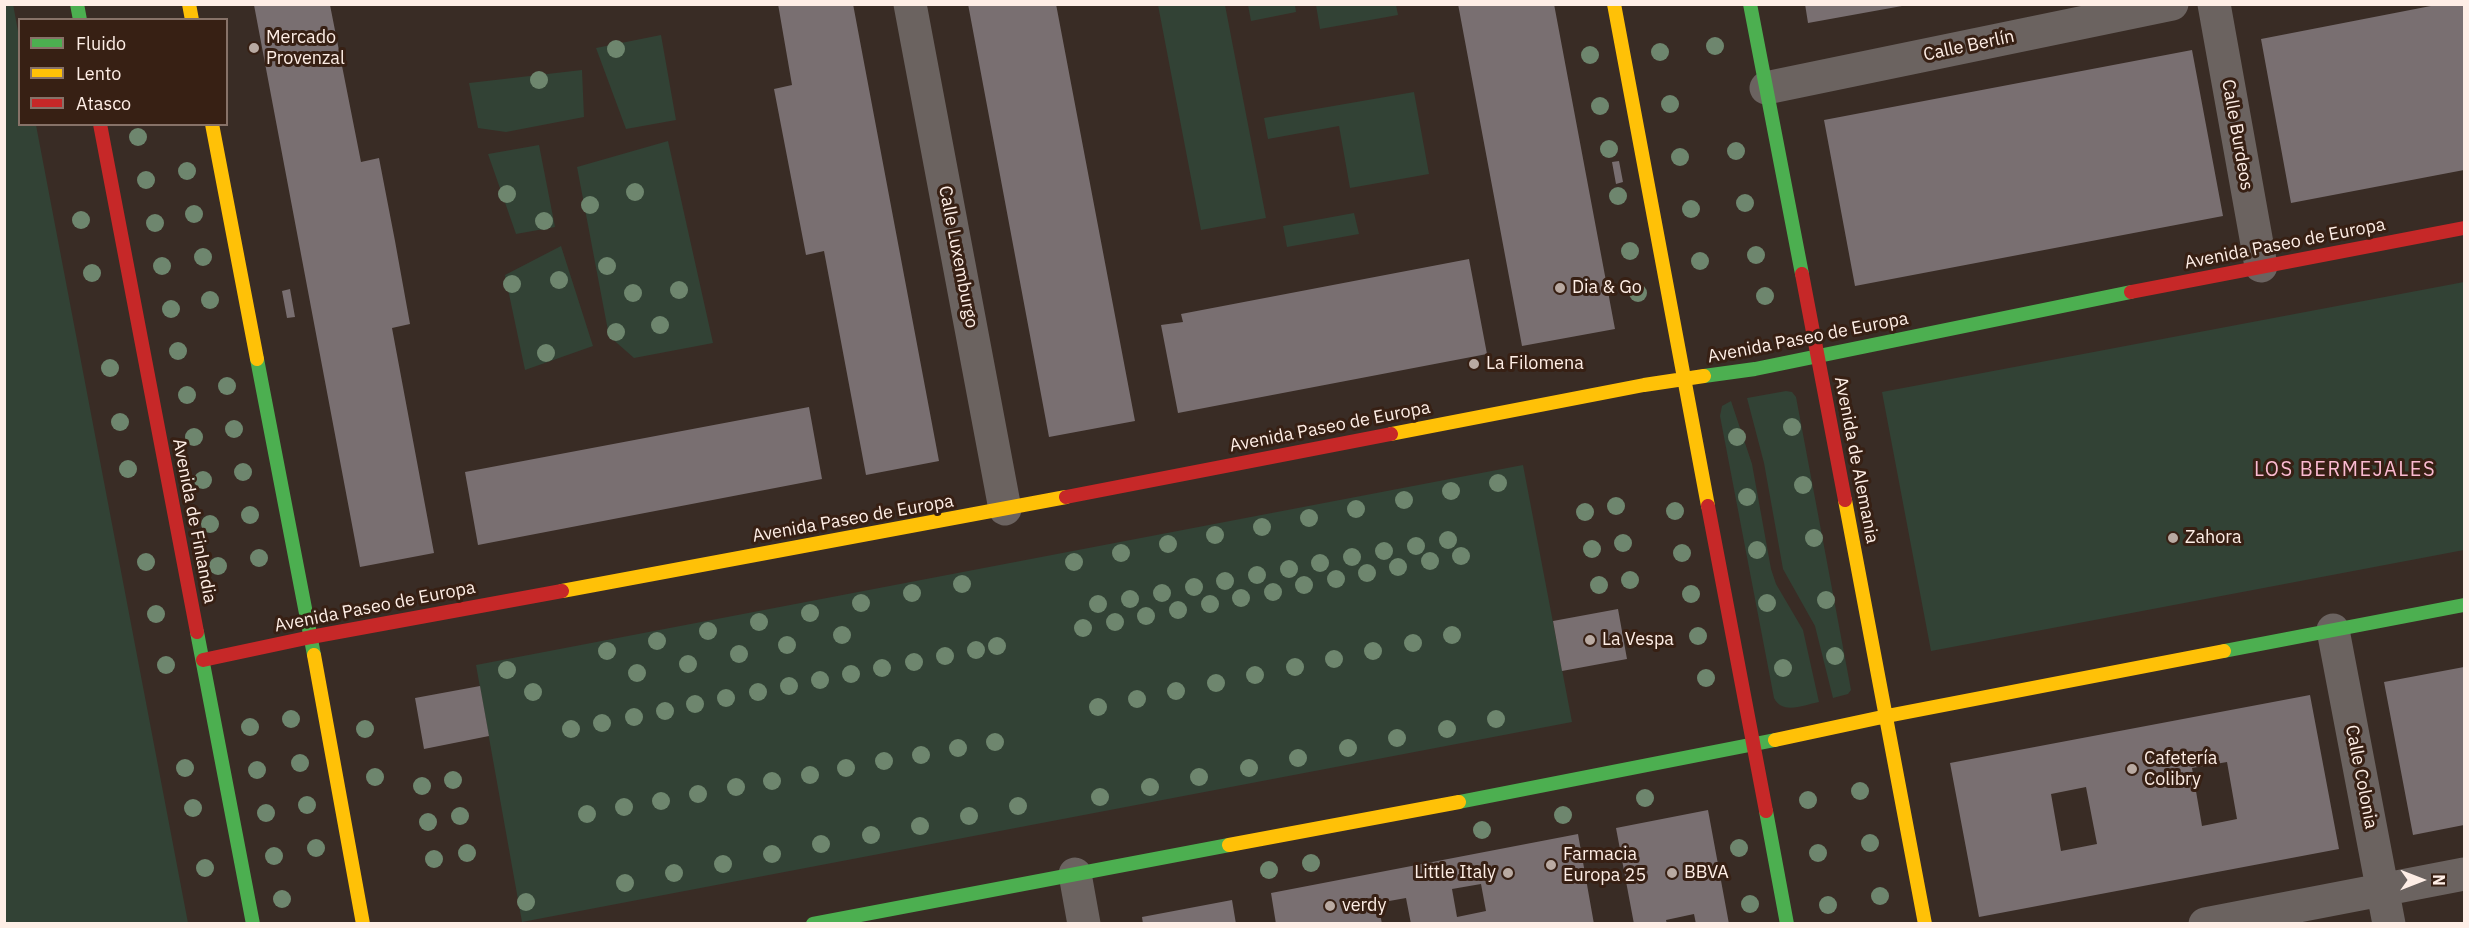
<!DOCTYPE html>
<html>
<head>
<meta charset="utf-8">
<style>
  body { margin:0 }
  #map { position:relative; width:2469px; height:928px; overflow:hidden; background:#392c25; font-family:"IBM Plex Sans",sans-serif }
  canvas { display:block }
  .frame { position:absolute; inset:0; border:6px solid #feeee6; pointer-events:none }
  .legend { position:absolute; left:18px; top:18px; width:210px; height:108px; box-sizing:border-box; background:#372014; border:2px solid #877268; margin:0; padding:8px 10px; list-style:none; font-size:18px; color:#feeee6 }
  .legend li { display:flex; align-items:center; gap:12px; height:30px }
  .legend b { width:30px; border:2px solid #877268 }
  .north { position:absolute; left:2391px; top:850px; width:60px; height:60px; -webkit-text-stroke:4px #372014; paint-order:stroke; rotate:90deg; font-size:16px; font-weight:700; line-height:24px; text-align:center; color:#feeee6 }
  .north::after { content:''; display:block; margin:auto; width:21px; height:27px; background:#feeee6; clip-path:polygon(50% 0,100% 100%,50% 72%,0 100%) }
</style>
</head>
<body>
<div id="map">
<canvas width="2469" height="928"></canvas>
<div class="frame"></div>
<ul class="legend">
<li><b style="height:8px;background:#4caf50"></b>Fluido</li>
<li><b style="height:8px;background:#ffc107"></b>Lento</li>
<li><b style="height:8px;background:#c62828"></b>Atasco</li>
</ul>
<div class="north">N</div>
</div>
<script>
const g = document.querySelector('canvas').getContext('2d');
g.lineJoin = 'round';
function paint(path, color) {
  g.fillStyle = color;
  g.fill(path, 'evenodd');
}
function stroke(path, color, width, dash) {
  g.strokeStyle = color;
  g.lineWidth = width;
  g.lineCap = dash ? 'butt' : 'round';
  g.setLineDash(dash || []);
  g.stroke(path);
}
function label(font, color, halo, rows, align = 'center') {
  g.font = font + ' "IBM Plex Sans",sans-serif';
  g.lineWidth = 6;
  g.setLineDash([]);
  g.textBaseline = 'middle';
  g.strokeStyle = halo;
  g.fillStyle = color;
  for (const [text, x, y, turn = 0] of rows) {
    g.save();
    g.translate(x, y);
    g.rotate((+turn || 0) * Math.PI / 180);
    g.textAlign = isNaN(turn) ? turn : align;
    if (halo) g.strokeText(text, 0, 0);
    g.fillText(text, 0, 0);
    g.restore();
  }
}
paint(new Path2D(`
  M13 4 19 37 20 124 36 125 188 923H5L4 5Z
  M1158 5H1225L1266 218 1201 230Z
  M1248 5H1295L1296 12 1251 21Z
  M1316 5H1396L1398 15 1320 29Z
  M661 35 676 120 626 129 596 48Z
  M582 70 584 117 506 132 478 128 469 83Z
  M1414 92 1429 174 1350 188 1339 126 1268 139 1264 118Z
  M668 141 713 343 634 358 609 336 577 167Z
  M539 145 555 227 516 234 488 154Z
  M1354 213 1359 234 1287 247 1283 226Z
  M561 246 593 346 525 370 505 275Z
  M2464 282V550L1931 651 1882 392Z
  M1786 391 1792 392 1796 397 1851 690 1848 694 1833 698 1815 626 1783 569 1764 463 1747 398Z
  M1731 401 1752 464 1771 569 1776 584 1803 630 1819 702C1804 705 1782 715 1774 698L1720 416 1722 406Z
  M1523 465 1572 722 522 922 476 665Z`), '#324235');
paint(new Path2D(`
  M778 4H853L939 461 866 475 824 251 806 255 774 89 792 85Z
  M968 4H1056L1135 421 1049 437Z
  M1458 4H1554L1615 329 1522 346Z
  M1805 4H1902V6L1808 23Z
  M2441 4H2464V170L2291 203 2261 39Z
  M254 5H330L361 162 379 158 395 241 410 324 392 328 434 553 360 567Z
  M2192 50 2223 216 1855 286 1824 120Z
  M1619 161 1623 182 1616 184 1612 162Z
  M1469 259 1487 354 1178 413 1161 325 1183 322 1181 314Z
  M290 289 295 317 287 318 282 291Z
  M809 407 822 479 478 545 465 472Z
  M1618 609 1627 659 1562 671 1553 621Z
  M2464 667V825L2413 835 2384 682Z
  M480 686 489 736 424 749 415 698Z
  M2310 695 2339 849 1979 917 1950 763ZM2227 762 2237 819 2202 826 2192 768ZM2086 787 2097 844 2061 851 2051 794Z
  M1708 810 1729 924H1696L1694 914 1666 920 1667 924H1634L1616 828Z
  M1578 834 1594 924H1411L1406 898 1378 903 1382 924H1276L1271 893ZM1481 884 1486 911 1457 917 1452 889Z
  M1232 900 1236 924H1143L1142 917Z`), '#796f71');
stroke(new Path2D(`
  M910 4 1005 509
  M2214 4 2261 266
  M1766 88 2172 4
  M2333 630 2389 924
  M1075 874 1084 924
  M2205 924 2464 874`), '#6b6360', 33);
stroke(new Path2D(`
  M77 4 80 20
  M1750 4 1802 274
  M257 359 314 655
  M1704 376 1755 369 2131 292
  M197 632 253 924
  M2224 651 2464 605
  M1459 802 1775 740
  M1766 811 1787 924
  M813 924 1229 845`), '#4caf50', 14);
stroke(new Path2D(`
  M189 4 192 20
  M1614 4 1708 506
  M212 124 257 359
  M1391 434 1644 385 1704 376
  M1845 500 1925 924
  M562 591 1066 497
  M314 655 363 924
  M1775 740 1887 716 2224 651
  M1229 845 1459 802`), '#ffc107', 14);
stroke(new Path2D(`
  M100 124 197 632
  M1802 274 1845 500
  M2131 292 2464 228
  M1066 497 1391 434
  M1708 506 1766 811
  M203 660 311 637 562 591`), '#c62828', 14);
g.fillStyle = '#6e866e';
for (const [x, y] of [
  [1715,46],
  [616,49],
  [1660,52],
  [1590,55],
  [539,80],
  [1670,104],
  [1600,106],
  [138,137],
  [1609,149],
  [1736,151],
  [1680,157],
  [187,171],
  [146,180],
  [635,192],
  [507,194],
  [1618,196],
  [1745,203],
  [590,205],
  [1691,209],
  [194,214],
  [81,220],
  [544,221],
  [155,223],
  [1630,251],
  [1756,255],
  [203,257],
  [1700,261],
  [162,266],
  [607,266],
  [92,273],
  [559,280],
  [512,284],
  [679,290],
  [633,293],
  [1638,293],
  [1765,296],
  [210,300],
  [171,309],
  [660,325],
  [616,332],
  [178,351],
  [546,353],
  [110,368],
  [227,386],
  [187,395],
  [120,422],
  [1792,427],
  [234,429],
  [194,437],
  [1737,437],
  [128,469],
  [243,472],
  [203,480],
  [1498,483],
  [1803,485],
  [1451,491],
  [1747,497],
  [1404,500],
  [1616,506],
  [1356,509],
  [1675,511],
  [1585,512],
  [250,515],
  [1309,518],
  [210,524],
  [1262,527],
  [1215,535],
  [1814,538],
  [1448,540],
  [1623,543],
  [1168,544],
  [1416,546],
  [1592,549],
  [1757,550],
  [1384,551],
  [1121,553],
  [1682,553],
  [1461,556],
  [1352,557],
  [259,558],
  [1430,561],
  [146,562],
  [1074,562],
  [1320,563],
  [218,566],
  [1398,567],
  [1289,569],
  [1367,573],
  [1257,575],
  [1336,579],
  [1630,580],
  [1225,581],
  [962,584],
  [1304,585],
  [1599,585],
  [1194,587],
  [1273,592],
  [912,593],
  [1162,593],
  [1691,594],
  [1241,598],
  [1130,599],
  [1826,600],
  [861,603],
  [1767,603],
  [1098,604],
  [1210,604],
  [1178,610],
  [810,613],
  [156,614],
  [1146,616],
  [759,622],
  [1115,622],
  [1083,628],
  [708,631],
  [842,635],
  [1452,635],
  [1698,636],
  [657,641],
  [1413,643],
  [787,645],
  [997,646],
  [976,650],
  [607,651],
  [1373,651],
  [739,654],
  [945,656],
  [1835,656],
  [1334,659],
  [914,662],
  [688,664],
  [166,665],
  [1295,667],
  [882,668],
  [1783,668],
  [507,670],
  [637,673],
  [851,674],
  [1255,675],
  [1706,678],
  [820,680],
  [1216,683],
  [789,686],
  [1176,691],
  [533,692],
  [758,692],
  [726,698],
  [1137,699],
  [695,704],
  [1098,707],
  [665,711],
  [634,717],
  [291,719],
  [1496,719],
  [602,723],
  [250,727],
  [365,729],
  [571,729],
  [1447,729],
  [1397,738],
  [995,742],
  [958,748],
  [1348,748],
  [921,755],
  [1298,758],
  [884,761],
  [300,763],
  [185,768],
  [846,768],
  [1249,768],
  [257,770],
  [810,775],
  [375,777],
  [1199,777],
  [453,780],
  [772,781],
  [422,786],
  [736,787],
  [1150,787],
  [1860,791],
  [698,794],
  [1100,797],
  [1645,798],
  [1808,800],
  [661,801],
  [307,805],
  [1018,806],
  [624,807],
  [193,808],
  [266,813],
  [587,814],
  [1563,815],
  [460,816],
  [969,816],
  [428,822],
  [920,826],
  [1482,830],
  [871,835],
  [1870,843],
  [821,844],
  [316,848],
  [1739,848],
  [467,853],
  [1818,853],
  [772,854],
  [274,856],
  [434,859],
  [1311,863],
  [723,864],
  [205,868],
  [1269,870],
  [674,873],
  [625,883],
  [1880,896],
  [282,899],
  [526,902],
  [1750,904],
  [1828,905]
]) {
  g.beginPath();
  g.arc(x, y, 9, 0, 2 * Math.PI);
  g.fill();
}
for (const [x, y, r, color] of [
  [254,48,6,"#b9aaa2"],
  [1560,288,6,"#b9aaa2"],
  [1474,364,6,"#b9aaa2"],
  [2173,538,6,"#b9aaa2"],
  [1590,640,6,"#b9aaa2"],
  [2132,769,6,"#b9aaa2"],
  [1551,865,6,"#b9aaa2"],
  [1508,873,6,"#b9aaa2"],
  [1672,873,6,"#b9aaa2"],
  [1330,906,6,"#b9aaa2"]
]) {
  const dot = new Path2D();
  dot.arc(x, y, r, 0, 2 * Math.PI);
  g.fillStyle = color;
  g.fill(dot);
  stroke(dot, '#372014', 2);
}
label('18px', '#feeee6', '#372014', [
  ["Mercado",266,38],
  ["Provenzal",266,59],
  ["Dia & Go",1572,288],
  ["La Filomena",1486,364],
  ["Zahora",2185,538],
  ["La Vespa",1602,640],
  ["Cafetería",2144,759],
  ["Colibry",2144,780],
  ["Farmacia",1563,855],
  ["Europa 25",1563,876],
  ["Little Italy",1496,873,"right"],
  ["BBVA",1684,873],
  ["verdy",1342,906]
], 'left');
label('18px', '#feeee6', '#372014', [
  ["Calle Berlín",1969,46,-12],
  ["Calle Burdeos",2237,135,80],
  ["Avenida Paseo de Europa",2285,244,-11],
  ["Calle Luxemburgo",958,257,79],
  ["Avenida Paseo de Europa",1808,338,-11],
  ["Avenida Paseo de Europa",1330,427,-11],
  ["Avenida de Alemania",1856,460,79],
  ["Avenida Paseo de Europa",853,519,-10],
  ["Avenida de Finlandia",194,521,79],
  ["Avenida Paseo de Europa",375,607,-11],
  ["Calle Colonia",2361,777,79]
]);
g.letterSpacing = '1.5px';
label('20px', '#fbbad1', '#372014', [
  ["LOS BERMEJALES",2345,470]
]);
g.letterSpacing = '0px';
</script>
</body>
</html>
